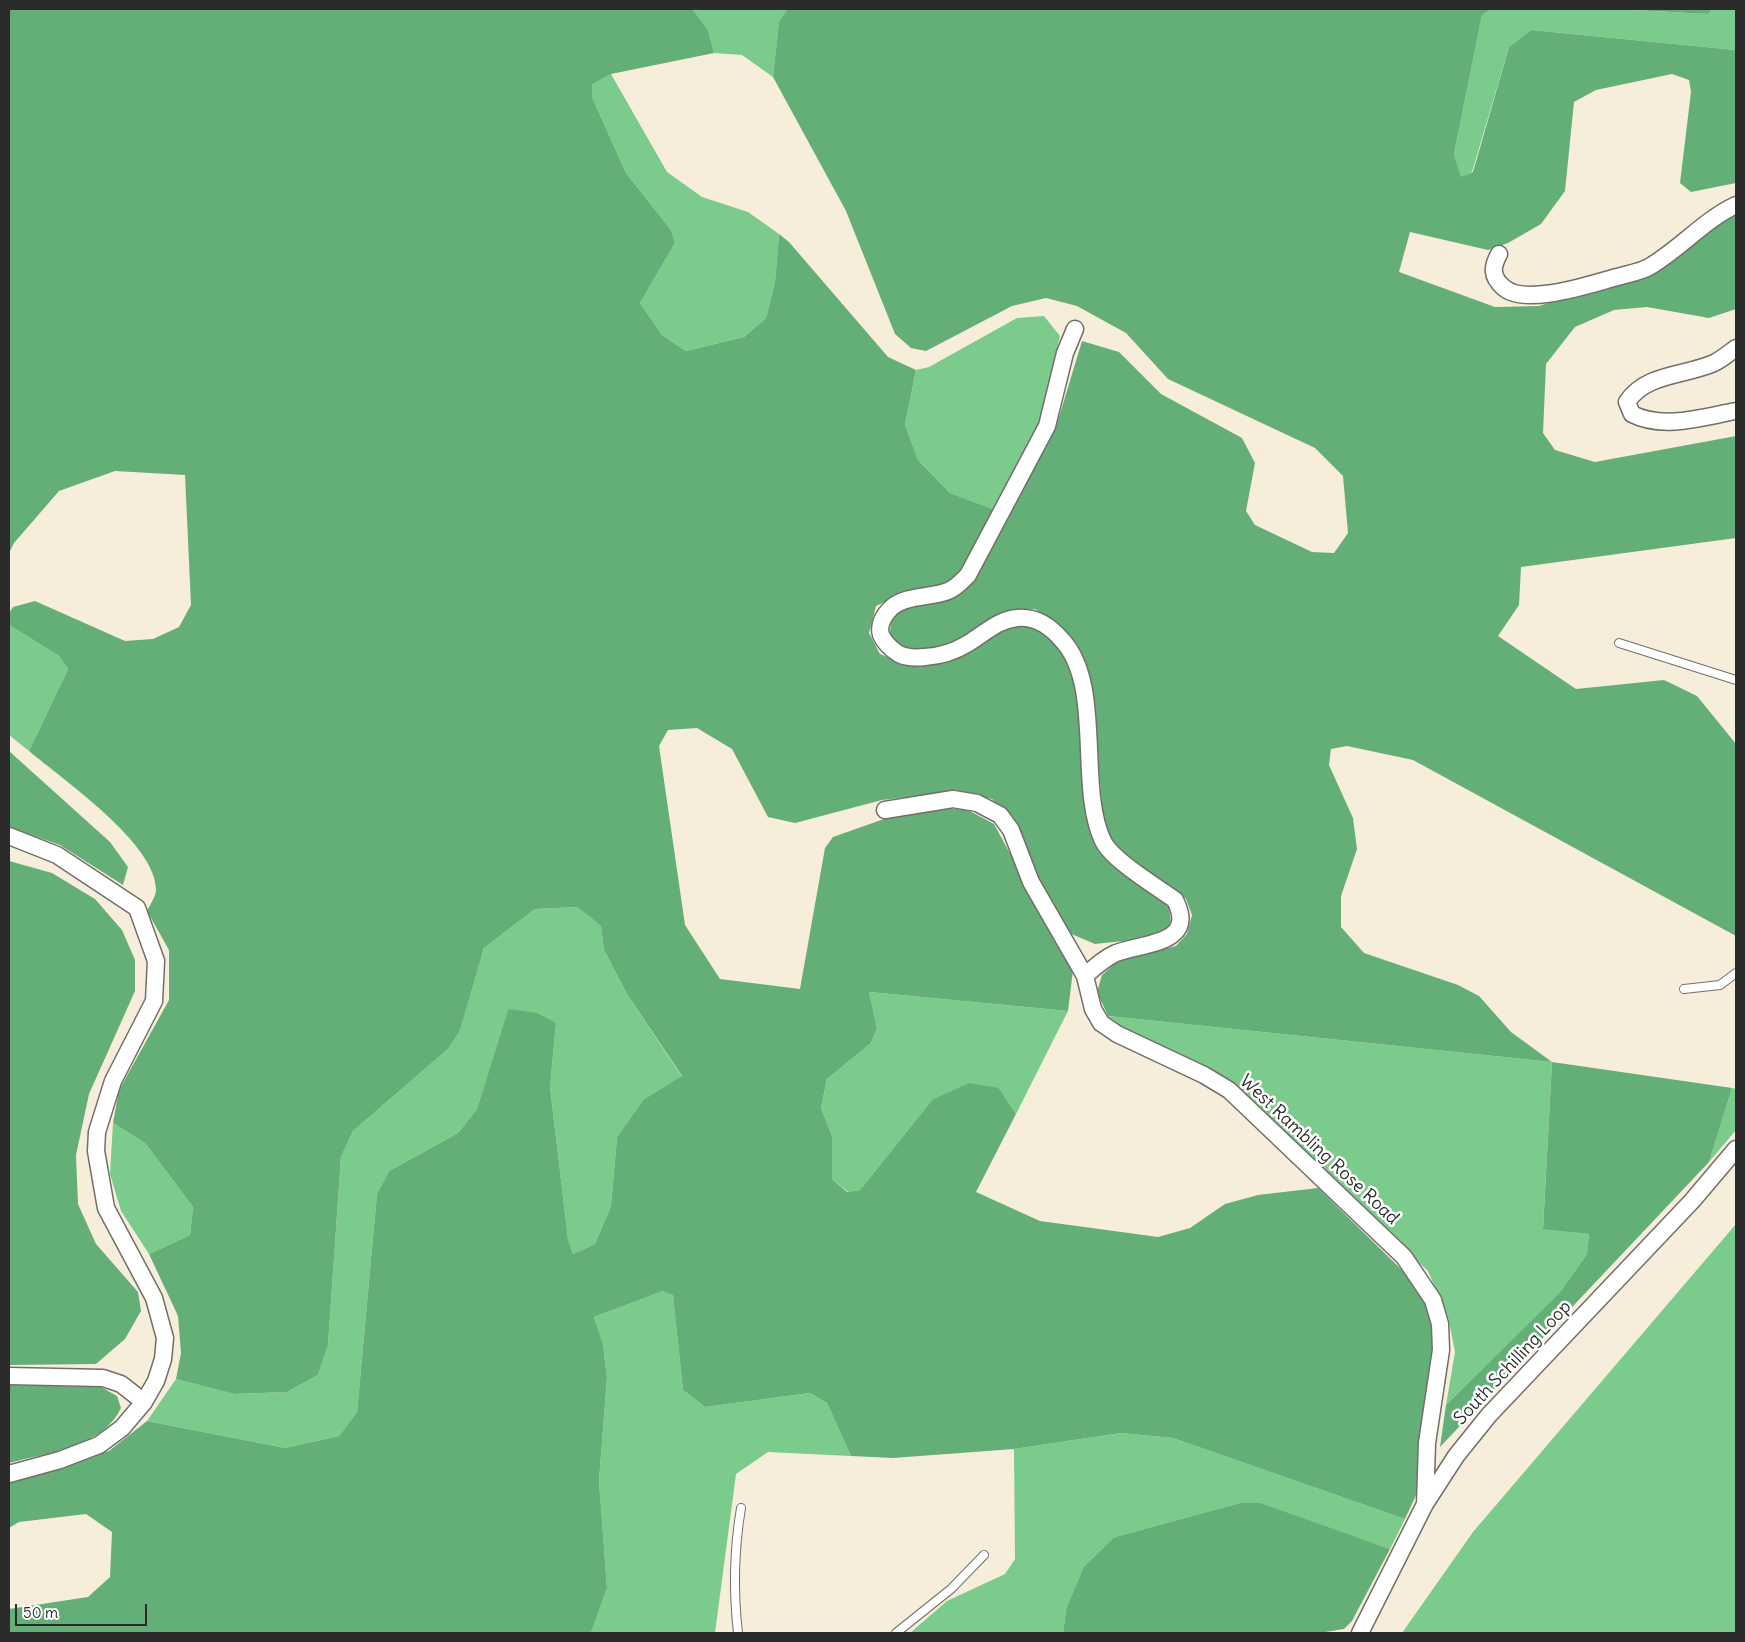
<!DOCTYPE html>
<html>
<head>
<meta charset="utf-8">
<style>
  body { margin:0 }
  #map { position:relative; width:1745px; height:1642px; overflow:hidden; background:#f7eddb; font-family:Delius,sans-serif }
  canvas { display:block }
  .frame { position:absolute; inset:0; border:10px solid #2b2b2b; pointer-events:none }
  .scale { position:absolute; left:15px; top:1604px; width:132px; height:22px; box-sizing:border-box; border:2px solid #2b2b2b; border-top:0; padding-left:6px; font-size:15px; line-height:18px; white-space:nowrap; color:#2b2b2b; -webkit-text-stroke:4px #fff; paint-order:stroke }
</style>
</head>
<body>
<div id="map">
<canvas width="1745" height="1642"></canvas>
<div class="frame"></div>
<div class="scale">50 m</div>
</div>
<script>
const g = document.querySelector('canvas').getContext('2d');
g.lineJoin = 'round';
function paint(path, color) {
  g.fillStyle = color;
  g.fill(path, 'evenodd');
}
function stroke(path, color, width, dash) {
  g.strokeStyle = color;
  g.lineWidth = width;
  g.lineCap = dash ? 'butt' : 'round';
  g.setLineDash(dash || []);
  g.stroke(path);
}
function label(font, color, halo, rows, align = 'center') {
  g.font = font + ' Delius,sans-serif';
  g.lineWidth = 5;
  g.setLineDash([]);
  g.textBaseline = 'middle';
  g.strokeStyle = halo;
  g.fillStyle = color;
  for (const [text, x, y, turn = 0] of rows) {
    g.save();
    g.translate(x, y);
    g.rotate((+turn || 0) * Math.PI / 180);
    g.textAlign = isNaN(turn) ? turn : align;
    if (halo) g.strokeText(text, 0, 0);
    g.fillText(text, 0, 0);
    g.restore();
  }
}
paint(new Path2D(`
  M692 9H788L779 23 773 77 742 55 714 53 708 30Z
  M1492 9H1615L1708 14 1713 9H1736V50L1531 30 1509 47 1472 172 1461 178 1454 154 1482 15Z
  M611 74 667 172 702 197 748 212 779 234 775 282 766 318 744 337 686 351 662 335 640 303 675 243 671 230 626 173 592 97V83Z
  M1044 316 1060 336 1039 425 993 509 950 493 918 460 905 425 916 370 929 367 1017 318Z
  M9 625 59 656 68 669 29 751 9 735Z
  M577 907 601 926 604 950 627 994 682 1077 643 1100 617 1137 611 1206 595 1244 573 1254 568 1239 550 1087 556 1023 508 1009 477 1109 458 1133 389 1171 377 1194 357 1412 339 1436 285 1448 147 1421 176 1379 236 1394 287 1392 318 1375 328 1345 341 1157 353 1131 448 1049 460 1031 484 948 535 909Z
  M869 992 1068 1011 1016 1114 999 1088 932 1100 860 1190 848 1192 832 1179V1136L821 1108 827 1079 871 1043 877 1028Z
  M1108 1016 1552 1062 1543 1228 1589 1234 1587 1254 1560 1292 1446 1405 1455 1352 1448 1317 1428 1271 1321 1171 1192 1061 1120 1026Z
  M1732 1088 1736 1089V1130L1709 1162Z
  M113 1123 145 1143 193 1207 190 1235 149 1254 121 1211 110 1174Z
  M1736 1224V1633H1402L1473 1532Z
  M663 1291 673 1294 683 1390 705 1407 810 1393 827 1403 851 1456 768 1452 736 1474 715 1633H591L607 1588 599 1481 607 1378 603 1344 594 1317Z
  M1121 1433 1173 1438 1405 1519 1390 1549 1260 1504 1240 1503 1115 1537 1066 1610 1063 1633H910L947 1601 1005 1574 1015 1559 1014 1449Z`), '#7bcb8c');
paint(new Path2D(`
  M9 9 693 10 708 30 714 53 611 74 592 84V97L626 173 671 230 675 243 640 303 662 335 686 351 744 337 766 318 775 282 779 234 789 242 888 357 916 370 905 425 918 460 950 493 993 509 964 573 946 586 902 594 876 606 869 633 880 654 910 666 947 662 1009 626H1032L1056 642 1071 664 1079 694 1089 817 1169 904 1171 924 1161 937 1095 944 1069 933 1036 880 1017 823 992 799 960 791 882 800 795 823 768 817 732 749 697 728 668 730 659 746 685 925 720 979 800 989 825 848 833 837 884 819 940 809H966L994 824 1073 970 1068 1011 869 992 877 1028 871 1043 827 1079 821 1108 832 1136V1179L847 1192 860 1190 932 1100 969 1083 999 1088 1016 1114 976 1192 1040 1221 1158 1237 1190 1228 1225 1204 1258 1195 1318 1188 1406 1274 1429 1310 1434 1335V1372L1423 1427 1417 1493 1405 1519 1173 1438 1121 1433 1014 1449 893 1458 851 1456 827 1403 810 1393 705 1407 683 1390 673 1295 663 1291 594 1317 603 1344 607 1378 599 1481 607 1588 591 1633H9V1609L88 1597 110 1577 112 1532 86 1514 19 1522 9 1528V1481L109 1451 147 1421 285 1448 339 1436 357 1412 377 1194 389 1171 458 1133 477 1109 508 1009 537 1013 556 1023 550 1087 568 1239 573 1254 595 1244 611 1206 617 1137 643 1100 682 1076 627 994 604 950 601 926 577 907 535 909 484 948 460 1031 448 1049 353 1131 341 1157 328 1345 318 1375 287 1392 235 1394 176 1379 181 1353 178 1316 149 1254 190 1235 193 1207 145 1143 113 1123 119 1090 169 1000V950L147 911C150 905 156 896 156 890 157 844 62 779 29 751L68 669 59 656 9 625V613L13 607 35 601 125 641 153 639 179 627 191 605 185 475 115 471 59 491 14 543 9 553Z
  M788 9H1492L1482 15 1454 154 1461 177 1473 172 1509 47 1531 30 1736 50V183L1691 192 1680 183 1691 92 1689 80 1672 74 1596 90 1574 102 1565 191 1541 224 1508 243 1488 250 1410 232 1399 272 1495 307 1539 306 1637 275 1736 209V309L1709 318 1647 307 1614 310 1575 327 1546 364 1543 433 1555 450 1595 462 1736 436V538L1521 567 1519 605 1498 636 1576 689 1664 680 1697 696 1736 744V936L1413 760 1347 746 1331 749 1329 765 1353 818 1357 849 1341 896V927L1364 953 1458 985 1479 996 1511 1032 1552 1062 1732 1088 1709 1162 1440 1447 1446 1405 1560 1292 1587 1254 1589 1234 1543 1229 1552 1062 1108 1016 1097 992 1102 975 1120 959 1176 946 1187 934 1192 915 1186 899 1123 854 1108 837 1103 817 1093 697 1088 668 1076 643 1057 622 1035 609 1009 610 965 639 948 646 915 652 899 646 890 634 891 619 901 609 951 597 974 580 1056 427 1082 341 1119 352 1161 394 1242 438 1255 463 1246 511 1255 525 1312 552 1334 553 1348 533 1343 476 1315 448 1168 379 1126 333 1077 306 1046 298 1012 306 926 351 911 348 895 334 846 211 773 77 779 22Z
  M1615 9H1713L1708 14Z
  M9 751 110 842 128 867 123 885 60 845 9 827Z
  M9 861 52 873 95 899 122 930 135 960V991L89 1094 76 1155 78 1204 96 1244 138 1292 141 1311 125 1339 96 1364 9 1365Z
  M9 1385 101 1387 117 1396 121 1408C103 1447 46 1453 9 1463Z
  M1240 1503H1260L1390 1549 1352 1621 1344 1629 1319 1633H1063L1066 1610 1084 1567 1115 1537Z`), '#64af78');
const service = new Path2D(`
  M1619 643 1736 680
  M1684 989 1720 985 1736 973
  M738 1633C733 1590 734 1550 741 1508
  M896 1633 951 1589 984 1555`);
const minor = new Path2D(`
  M1499 254C1492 267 1491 276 1503 287 1524 307 1591 284 1617 277 1627 274 1640 272 1649 267 1680 249 1704 220 1736 205
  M1075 329 1065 353 1047 426 968 575C962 581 956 588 948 591 930 598 905 595 891 608 883 616 878 625 881 635 885 644 891 649 899 654 907 658 916 658 925 657 940 656 954 652 967 644 984 634 997 620 1017 618 1036 616 1050 626 1062 640 1104 685 1077 787 1103 841 1112 860 1157 887 1175 900 1198 945 1142 943 1116 953 1103 959 1095 967 1085 976
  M1736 348C1729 353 1721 360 1714 363 1685 376 1646 373 1627 402L1632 414C1663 430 1703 417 1736 411
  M885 810 953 799 977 803 1000 815 1011 830 1031 882 1085 976 1093 1009 1101 1023 1117 1034 1204 1075 1229 1090 1404 1257 1433 1300 1440 1324 1441 1350 1427 1443 1425 1504
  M9 836 57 855 137 908 156 961 154 1001 113 1081 97 1132 96 1151 106 1208 154 1298 165 1338 163 1359 156 1381 144 1402 122 1428 99 1445 60 1460 9 1474
  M9 1376 103 1378 121 1384 144 1402
  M1360 1633 1425 1504 1456 1456 1489 1415 1692 1201 1736 1149`);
stroke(service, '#726f69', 10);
stroke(minor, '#726f69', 19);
stroke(service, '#fff', 8);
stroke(minor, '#fff', 16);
label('18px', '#2b2b2b', '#fff', [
  ["West Rambling Rose Road",1319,1150,43],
  ["South Schilling Loop",1513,1363,-47]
]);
</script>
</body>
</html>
